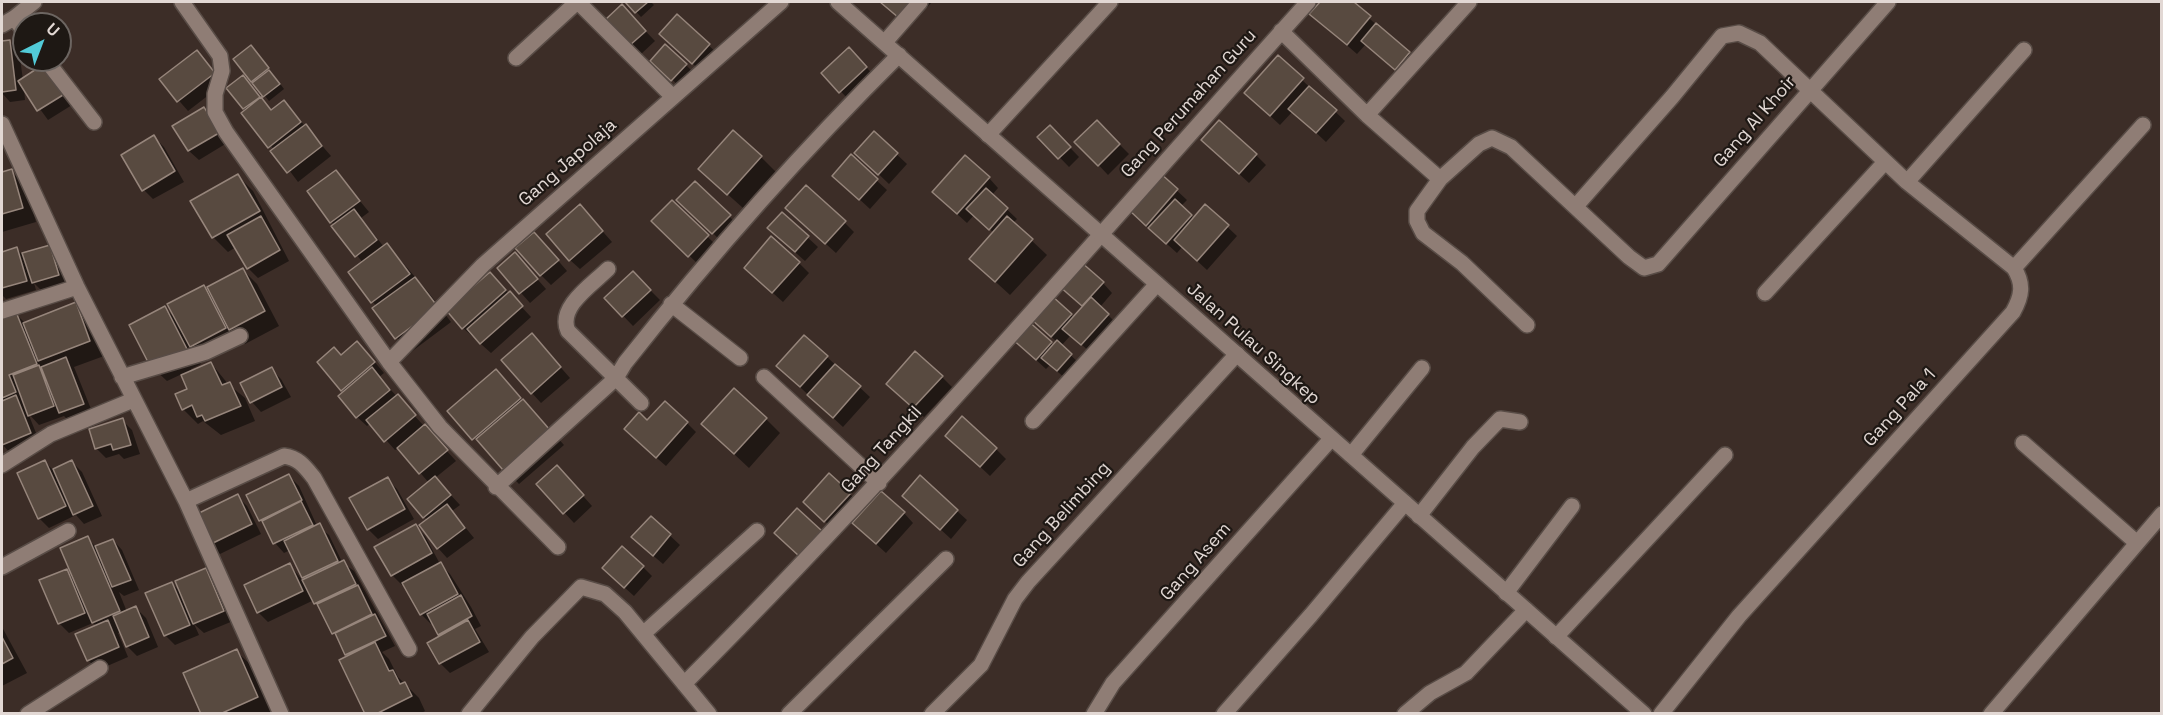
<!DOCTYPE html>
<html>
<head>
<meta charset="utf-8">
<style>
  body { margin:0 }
  #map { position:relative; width:2163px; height:715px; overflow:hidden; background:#3c2d27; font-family:"Space Grotesk",sans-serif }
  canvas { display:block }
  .frame { position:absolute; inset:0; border:3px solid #e2d8d4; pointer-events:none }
  .north { position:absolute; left:12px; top:12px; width:60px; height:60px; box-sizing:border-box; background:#1e1814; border:2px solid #6c6561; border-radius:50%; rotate:42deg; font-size:16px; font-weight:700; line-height:24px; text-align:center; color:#e2d8d4 }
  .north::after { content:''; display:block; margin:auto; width:21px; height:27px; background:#52cbd8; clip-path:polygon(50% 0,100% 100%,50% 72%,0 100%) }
</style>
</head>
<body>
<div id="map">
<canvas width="2163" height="715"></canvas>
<div class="frame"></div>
<div class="north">U</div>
</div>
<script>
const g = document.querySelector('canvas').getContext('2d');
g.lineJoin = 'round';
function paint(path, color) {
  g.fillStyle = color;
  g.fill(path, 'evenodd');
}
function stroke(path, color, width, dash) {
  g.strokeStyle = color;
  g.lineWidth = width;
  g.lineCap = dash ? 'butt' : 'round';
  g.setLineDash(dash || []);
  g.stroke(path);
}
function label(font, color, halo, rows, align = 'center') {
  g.font = font + ' "Space Grotesk",sans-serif';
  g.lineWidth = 4.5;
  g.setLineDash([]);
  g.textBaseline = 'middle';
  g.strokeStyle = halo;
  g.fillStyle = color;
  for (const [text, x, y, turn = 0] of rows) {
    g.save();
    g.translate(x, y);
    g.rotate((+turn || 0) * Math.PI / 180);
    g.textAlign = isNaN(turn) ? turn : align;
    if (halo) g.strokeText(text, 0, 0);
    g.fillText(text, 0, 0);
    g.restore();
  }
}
paint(new Path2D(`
  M627 2H651L654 5 641 17Z
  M881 2H932L909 27Z
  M1322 2H1351L1419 63 1406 79 1366 44 1357 54 1311 14Z
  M631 16 655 41 640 55 630 45Z
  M677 16 719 55 703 73 671 44Z
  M9 41 19 51 23 80 44 66 72 105 48 120 24 87 25 100 10 102 2 93V42Z
  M197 52 223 84 188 111 161 80Z
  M260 57 284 89 269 101 236 59Z
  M1278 57 1345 121 1326 142 1293 111 1280 125 1256 103Z
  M859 59 876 78 850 101 823 73Z
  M686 65 696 75 682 89 662 70Z
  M243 77 272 111 284 102 331 156 298 182 228 88Z
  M213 119 227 143 199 160 189 151 174 126Z
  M1097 122 1129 154 1108 175 1077 142Z
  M1050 127 1079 157 1069 167 1040 137Z
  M874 133 907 164 889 184 866 162Z
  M154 137 164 147 184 182 153 199 144 190Z
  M1213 150 1256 155 1266 165 1249 183Z
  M761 157 776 172 743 208 715 183Z
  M851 157 887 190 870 209 844 185Z
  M11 171 26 186 36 222 2 232V174Z
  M336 172 369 212 361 218 384 247 386 245 396 255 429 293 451 322 411 352 397 338 377 307 350 273 363 263 309 192Z
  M1160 175 1187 200 1181 206 1194 219 1205 206 1237 236 1207 270 1182 247 1177 253 1139 219Z
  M238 176 253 191 289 261 258 278 248 268 236 247 228 252 213 237 192 202Z
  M989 178 998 188 992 195 1017 219 1013 223 1047 255 1010 295 986 273 994 233 974 215 967 223 944 202Z
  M695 183 739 226 723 243 679 200Z
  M672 202 717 246 699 265 653 221Z
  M782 214 818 247 805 261 779 238Z
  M589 216 612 242 580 269 570 260Z
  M797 218 844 222 854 232 836 253Z
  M543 243 567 271 551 285 541 275Z
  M49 246 59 256 68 285 43 292 34 283 36 290 6 299 2 295V253L17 249 26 258Z
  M799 263 809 273 783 302 755 277Z
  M524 264 546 289 530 303 499 268Z
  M243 270 257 284 279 326 245 344 236 335 240 343 206 360 193 349 201 364 191 369 192 372 211 363 228 384 245 398 255 421 221 435 203 421 198 424 183 409 189 390 182 374 167 381 152 367 165 308 176 319 203 287 212 295Z
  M633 273 660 300 633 326 606 298Z
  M1103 283 1112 293 1100 307 1118 325 1092 354 1071 335 1061 346 1081 365 1067 380 1050 365 1046 369 1023 348 1028 322 1054 346 1057 342 1043 329 1052 298 1074 318 1084 307 1071 296Z
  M500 284 531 317 491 353 463 328Z
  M75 304 90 319 104 356 74 367 93 414 70 422 64 416 39 425 28 413 40 443 11 454 2 444V320L16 314 25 323Z
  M541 345 570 378 541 403 532 393Z
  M367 353 384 373 379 377 456 461 435 478 460 505 452 511 474 538 447 558 438 548 428 521 409 499 429 483 399 448 395 450 371 423 367 426 357 417 344 392 319 362Z
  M827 357 870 397 843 427 788 376Z
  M271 369 281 379 291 397 261 412 252 402 242 383Z
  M942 377 952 387 924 417 898 393Z
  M510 386 564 445 519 484 449 411Z
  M766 419 780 433 749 468 718 439Z
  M122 420 132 430 140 454 124 459 119 454 106 458 96 448Z
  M647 422 687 423 696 432 666 466 635 439Z
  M957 445 996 449 1006 459 990 476Z
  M45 462 53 470 72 462 82 472 102 516 84 524 76 515 49 528 39 518Z
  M289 476 299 486 317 526 329 535 342 562 354 571 395 646 382 652 389 659 398 677 419 698 425 711 420 714H366L349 656 314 600 268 622 258 612 289 564 303 581 306 580 290 550 284 553 275 543 248 496Z
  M566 477 592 506 574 523 538 484Z
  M387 479 397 489 414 519 378 539 368 529Z
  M850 494 859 503 835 530 814 512Z
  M237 496 247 506 261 534 220 554 210 544Z
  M914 505 957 511 967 520 951 539Z
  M904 513 913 523 886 553 864 533Z
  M651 518 680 545 663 564 643 547Z
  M415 526 425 536 440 564 450 574 471 607 481 626 475 629 489 652 450 673 440 663 442 637 433 623 431 624 421 614 404 583 402 585 392 575Z
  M87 538 96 547 113 540 122 550 139 590 124 596 119 592 127 612 136 608 146 618 158 647 137 656 127 646 121 631 118 633 128 657 98 670 88 660 97 626 93 623 69 633 59 623 66 571 74 578Z
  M643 567 652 576 634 596 614 578Z
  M205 570 215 580 233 621 204 633 194 624 199 635 175 645 165 635 172 583 181 593Z
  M2 627 27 673 2 686Z
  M236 651 251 665 271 712 203 714Z`), '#0007');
const building = new Path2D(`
  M625 2H648L635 13Z
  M880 2H914L899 18Z
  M1320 2H1354L1371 16 1347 45 1309 14Z
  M622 4 646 31 629 46 605 20Z
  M677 14 710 44 692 64 659 34Z
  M1376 23 1410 52 1395 70 1361 41Z
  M10 40 16 90 2 92V41Z
  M665 44 687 64 671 81 650 61Z
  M251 45 269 68 251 82 233 59Z
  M849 47 867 67 839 93 821 73Z
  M197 50 215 73 177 102 159 79Z
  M1278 55 1304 78 1270 116 1244 93Z
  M44 64 63 95 37 111 18 81Z
  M269 70 280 84 263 97 252 83Z
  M243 75 260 97 243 109 226 88Z
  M1309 86 1337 110 1316 133 1288 109Z
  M261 97 271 110 284 100 301 122 268 148 241 113Z
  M204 107 219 133 188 151 172 126Z
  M1097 120 1120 144 1098 166 1074 142Z
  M1219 120 1257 154 1239 174 1201 140Z
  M306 124 322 146 287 173 270 151Z
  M1050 125 1071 147 1058 159 1037 137Z
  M733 130 762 156 727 195 698 169Z
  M874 131 898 153 878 175 854 153Z
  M154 135 175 171 142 191 121 155Z
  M851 154 878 179 859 200 832 176Z
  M965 155 990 177 957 214 932 192Z
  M12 169 23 208 2 214V172Z
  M336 170 360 201 330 223 307 191Z
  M1160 173 1178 189 1146 226 1128 209Z
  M238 174 260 211 212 238 190 201Z
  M695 181 731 215 712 234 676 200Z
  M806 185 846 221 825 244 785 208Z
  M986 188 1008 208 989 230 966 209Z
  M1175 199 1192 215 1166 244 1148 228Z
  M672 200 709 235 688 257 651 221Z
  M580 204 603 231 569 261 546 234Z
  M1205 204 1229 225 1197 261 1174 240Z
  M354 209 377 240 355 257 331 226Z
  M782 212 809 236 795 252 767 228Z
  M261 216 280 250 247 269 227 235Z
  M1007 216 1033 239 995 282 969 259Z
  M534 232 559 260 540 276 515 248Z
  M771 236 800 262 772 293 744 268Z
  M387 243 410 274 371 303 348 272Z
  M50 245 59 275 32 283 22 253Z
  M17 247 27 281 2 288V252Z
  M515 252 538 279 519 294 497 268Z
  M1081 262 1104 282 1082 306 1059 286Z
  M243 268 265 311 229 330 207 287Z
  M633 271 651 290 622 317 604 298Z
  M490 272 506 290 462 329 446 310Z
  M415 277 438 307 395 339 372 308Z
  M204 285 226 328 190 347 167 304Z
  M510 291 523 306 480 344 467 329Z
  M1052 296 1072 314 1051 337 1031 319Z
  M1091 297 1109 314 1081 345 1062 329Z
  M76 302 90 341 38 361 23 323Z
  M165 306 187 349 151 368 129 325Z
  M16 312 37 364 9 375 16 392 2 398V318Z
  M1027 320 1052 342 1036 360 1011 338Z
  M532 333 561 367 531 394 501 360Z
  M804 335 828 356 800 387 776 366Z
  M1057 340 1072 354 1057 371 1041 358Z
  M357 341 375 362 341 391 317 362 334 347 341 355Z
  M915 351 943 376 913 408 886 384Z
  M66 357 84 404 59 413 41 367Z
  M211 362 222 385 230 382 241 406 205 421 202 415 197 417 192 405 182 410 175 394 187 389 181 375Z
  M835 364 861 386 833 418 807 395Z
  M39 365 54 406 28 416 13 375Z
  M272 367 282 387 250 403 240 383Z
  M372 367 390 390 356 418 338 396Z
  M496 369 521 398 472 440 447 411Z
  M734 388 767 418 734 454 701 424Z
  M398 394 416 415 384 442 366 420Z
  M16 395 31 433 2 445V401Z
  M523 399 550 430 503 470 476 439Z
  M665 401 688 422 656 458 624 429 639 412 647 420Z
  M962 416 997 448 980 467 945 436Z
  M123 418 131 445 113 450 111 444 95 449 89 429Z
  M425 424 448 450 419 474 397 448Z
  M45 460 66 506 38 519 17 473Z
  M72 460 93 506 73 515 53 469Z
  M557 465 584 495 563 514 536 484Z
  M829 473 851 493 824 522 803 502Z
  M289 474 302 500 259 521 246 495Z
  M920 475 958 510 940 530 902 496Z
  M435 476 451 495 423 518 407 499Z
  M388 477 405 509 367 530 349 498Z
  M881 491 905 512 876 544 852 523Z
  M238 494 252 524 209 545 195 515Z
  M301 501 313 525 273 544 262 521Z
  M447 504 465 528 437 549 419 525Z
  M797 508 822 531 799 556 774 533Z
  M651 516 671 534 653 556 631 537Z
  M320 523 338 561 302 578 284 541Z
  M416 524 432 553 391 576 374 547Z
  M88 536 120 611 92 623 60 548Z
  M113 539 131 580 112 587 95 546Z
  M622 546 644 566 624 588 602 568Z
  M344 560 356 584 314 604 302 580Z
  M441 562 458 594 420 615 402 583Z
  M290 563 303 591 257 613 244 585Z
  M206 568 224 611 193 624 175 581Z
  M67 569 85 613 58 624 39 580Z
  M172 582 190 625 164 636 145 593Z
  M358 585 372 614 332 634 317 604Z
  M461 595 472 616 438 635 427 614Z
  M136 606 149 637 126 647 113 616Z
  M375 614 386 636 345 655 335 633Z
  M108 620 119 647 87 661 75 634Z
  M468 620 480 642 439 664 427 643Z
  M2 637 13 658 2 664Z
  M375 642 389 671 393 670 400 684 405 682 412 696 376 714H365L339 660Z
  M237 649 258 697 220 714H201L183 673Z`);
paint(building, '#584a40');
stroke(building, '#96857b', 1.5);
const street = new Path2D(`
  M182 2 220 56 222 71 215 94V112L226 132 389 362 440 427 558 547
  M578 2 673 97
  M14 18 24 31
  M2 25 14 18 34 2
  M1281 31 1367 115 1440 179
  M885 42 920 2
  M516 58 577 2
  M46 60 94 122
  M1367 115 1469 2
  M2 124 77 287 186 501 281 714
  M988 135 1110 2
  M1907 182 2024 50
  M1576 206 1672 97 1722 36 1739 33 1760 43 1907 182 2014 268
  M608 269C593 284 557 307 568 331L641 403
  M1765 293 1885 162
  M671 304 740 358
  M2 311 77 287
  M1527 325 1462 263 1423 233 1417 221V211L1440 179 1479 144 1492 138 1511 147 1629 257 1644 268 1658 264 1888 2
  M389 362 483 265 781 2
  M122 377 206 352 240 336
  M764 377 879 483
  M1033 421 1157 284
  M2023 443 2137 543
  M1351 455 1422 368
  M2 465 51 434 133 400
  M496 487 616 378 625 363C712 253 799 154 899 55
  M186 501 284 456C299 458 305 467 314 478L409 649
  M1419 516 1473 447 1500 419 1520 422
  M2 567 68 531
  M1506 593 1572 506
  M643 634 757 531
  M1556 637 1725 455
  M684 684C902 466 1102 231 1308 2
  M28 714 100 668
  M469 714 532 637 581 587 605 594 625 612 709 714
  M789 714 946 559
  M932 714 981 665 1015 599 1028 582 1237 354
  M1094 714 1113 683 1331 439
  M1224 714 1311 615 1405 503
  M1405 714 1430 693 1466 673 1526 610
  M1661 714 1739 616 2013 312C2022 296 2024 284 2014 268L2143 125
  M1991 714 2162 514`);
const secondary = new Path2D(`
  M838 2 1644 714`);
stroke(street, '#584c46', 18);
stroke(secondary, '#584c46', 18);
stroke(street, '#8f7d75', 15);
stroke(secondary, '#8f7d75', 15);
label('18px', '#e2d8d4', '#1e1814', [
  ["Gang Perumahan Guru",1189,104,-48],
  ["Gang Al Khoir",1755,122,-49],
  ["Gang Japolaja",568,163,-41],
  ["Jalan Pulau Singkep",1253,344,42],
  ["Gang Pala 1",1900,408,-48],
  ["Gang Tangkil",882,450,-48],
  ["Gang Belimbing",1062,515,-48],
  ["Gang Asem",1196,562,-49]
]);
</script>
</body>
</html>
